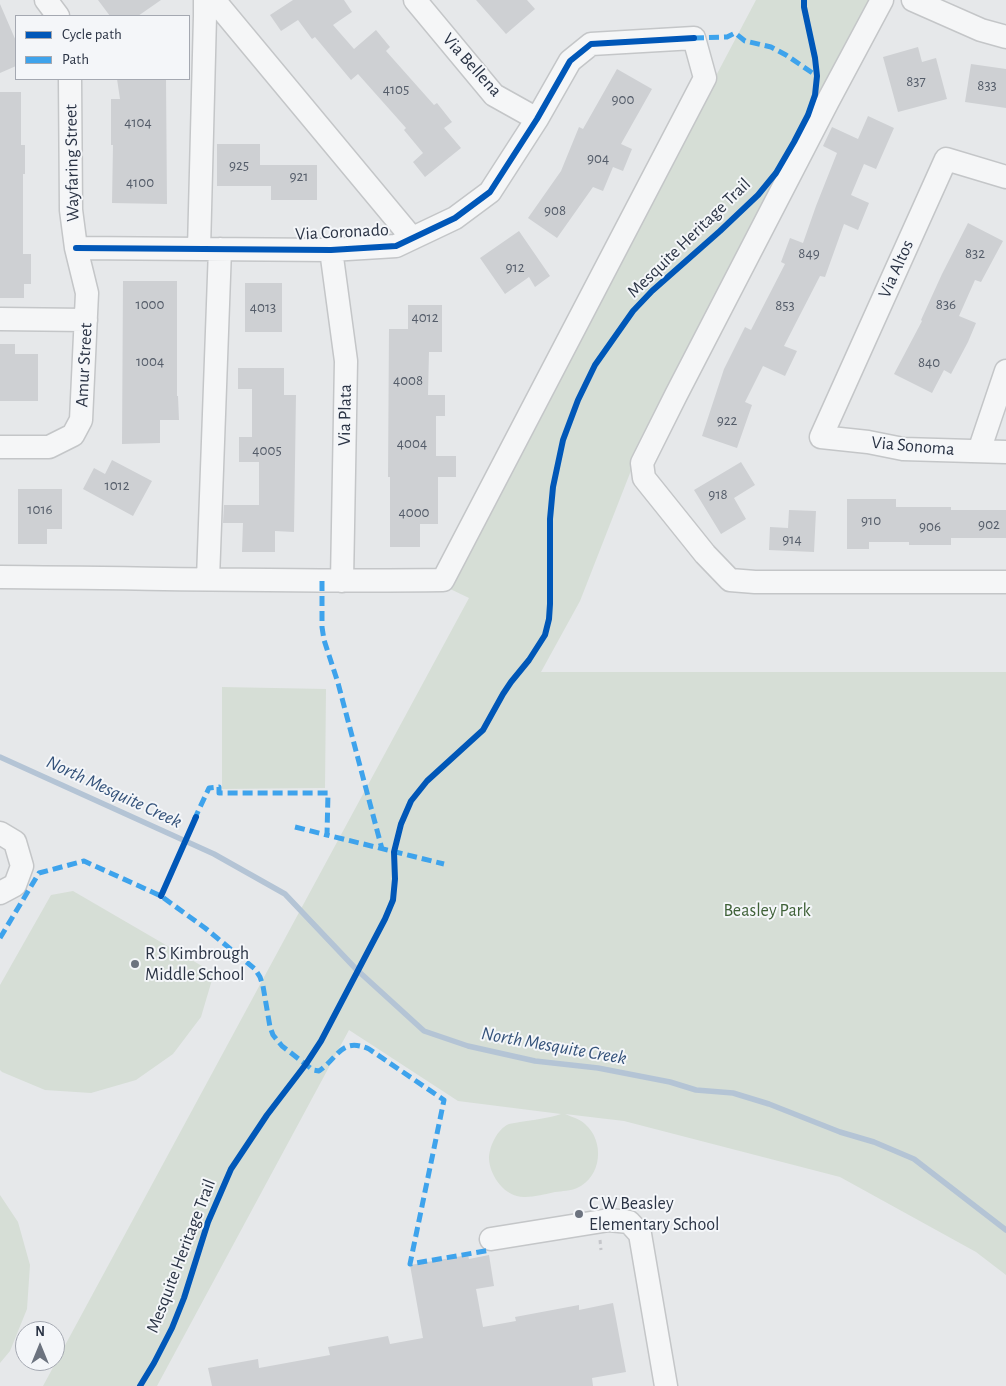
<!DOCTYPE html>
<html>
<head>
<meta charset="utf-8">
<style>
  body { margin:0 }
  #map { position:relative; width:1006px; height:1386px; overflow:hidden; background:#e6e8ea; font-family:"Alegreya Sans",sans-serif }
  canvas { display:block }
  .legend { position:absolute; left:15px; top:15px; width:175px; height:65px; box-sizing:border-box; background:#f4f6f9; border:1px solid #a4a8b1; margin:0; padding:6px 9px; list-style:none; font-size:15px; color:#2b3445 }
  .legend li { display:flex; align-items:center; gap:10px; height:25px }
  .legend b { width:25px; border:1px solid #a4a8b1 }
  .north { position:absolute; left:15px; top:1321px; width:50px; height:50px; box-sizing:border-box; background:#f4f6f9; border:1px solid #a4a8b1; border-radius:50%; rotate:0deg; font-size:14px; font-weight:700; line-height:20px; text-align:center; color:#2b3445 }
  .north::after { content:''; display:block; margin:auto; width:18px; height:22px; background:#6c737f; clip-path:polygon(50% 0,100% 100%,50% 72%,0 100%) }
</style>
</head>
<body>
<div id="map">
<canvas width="1006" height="1386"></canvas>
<ul class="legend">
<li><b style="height:6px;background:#0057b8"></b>Cycle path</li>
<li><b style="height:6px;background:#3ea3ec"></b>Path</li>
</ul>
<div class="north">N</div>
</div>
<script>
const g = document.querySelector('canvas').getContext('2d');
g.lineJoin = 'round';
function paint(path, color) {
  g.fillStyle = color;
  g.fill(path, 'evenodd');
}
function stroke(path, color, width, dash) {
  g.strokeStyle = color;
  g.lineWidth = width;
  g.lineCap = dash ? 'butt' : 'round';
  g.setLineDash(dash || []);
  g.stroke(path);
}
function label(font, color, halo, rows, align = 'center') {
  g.font = font + ' "Alegreya Sans",sans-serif';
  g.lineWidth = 4;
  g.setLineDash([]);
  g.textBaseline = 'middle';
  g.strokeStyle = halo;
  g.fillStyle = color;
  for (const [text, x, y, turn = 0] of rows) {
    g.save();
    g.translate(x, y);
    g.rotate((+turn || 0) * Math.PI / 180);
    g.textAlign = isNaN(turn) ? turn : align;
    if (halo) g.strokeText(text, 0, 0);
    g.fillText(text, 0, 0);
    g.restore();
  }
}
paint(new Path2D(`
  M756 0H872L632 468 580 601 541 672H1006V1275L976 1252 840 1177 624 1121 565 1114C572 1117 580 1119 585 1124 605 1141 602 1177 577 1188 571 1191 562 1191 555 1192 545 1194 535 1197 525 1197 506 1198 490 1177 489 1159 489 1147 497 1129 509 1124 512 1123 517 1123 520 1122 533 1120 549 1118 561 1114L458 1101 349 1030 157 1386H43L469 598 446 587Z
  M222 687 326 689 325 788 222 789Z
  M73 891 214 973 201 1017 173 1054 136 1080 91 1093 45 1090 2 1072 0 1070V985L51 895Z
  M0 1195 18 1222 30 1265 27 1309 10 1351 0 1363Z`), '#d6ded6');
stroke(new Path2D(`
  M0 757 214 854 285 894 356 969 424 1031 468 1046 535 1061 598 1068 670 1082 696 1090 733 1093 769 1104 840 1132 874 1142 914 1159 1006 1230`), '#b4c4d5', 5.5);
paint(new Path2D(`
  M98 0H161L138 16H110Z
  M293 0H344L352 12 333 25 354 49 376 30 390 47 386 51 434 105 437 103 452 122 444 128 461 148 425 177 413 162 423 153 404 130 406 128 358 74 351 80 315 37 312 39 298 20 281 31 270 15Z
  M476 0H527L535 9 506 34Z
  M0 4 16 41V66L0 73Z
  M918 47 922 62 936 58 947 99 898 112 883 57Z
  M971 64 1006 69V108L965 102Z
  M617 69 652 89 621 144 632 149 623 171 613 167 603 191 593 187 557 238 528 218 561 171 579 127 583 129Z
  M117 79H166L167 204 112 203 113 145H111V99H120Z
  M0 92H21V145H25V174H23V254H31V284H24V298H0Z
  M868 116 894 128 876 169 864 164 851 195 869 203 858 230 844 224 825 277 820 276 784 346 797 351 785 376 763 366 745 402 752 405 737 448 702 436 724 369 745 327 751 330 785 264 781 262 790 238 803 243 816 206 837 153 823 146 832 127 858 139Z
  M217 144H260V165H317V200H271V186H217Z
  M968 223 1003 241 981 282 975 280 959 316 976 323 968 342 951 374 944 370 932 393 894 374 922 321 921 320 942 274Z
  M519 231 550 276 535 287 529 277 505 294 480 258Z
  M123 281H177V396H178L179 420H160V443L122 444Z
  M245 283H282V332H245Z
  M408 305H442V352H429L428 395H445V416H436V456H456V477H438V524H420V547H390V477H388L389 329H408Z
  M0 344H15V354H38V401H0Z
  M238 368H284V395H296L294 532 275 531V552H242L243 523H223L224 505H259V462H239V437H252V389H238Z
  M112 460 152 481 133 516 83 489 94 468 105 474Z
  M741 462 755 485 734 498 746 519 721 534 694 490Z
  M18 489H62V529H47V544H18Z
  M847 499H896V507H951V510H1006V538H951V545H909V542H869V549H847Z
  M789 510 816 511 814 552 769 550 770 527 788 528Z
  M468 1255 469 1259 489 1255 494 1286 476 1289 483 1327 516 1321 515 1317 579 1305V1310L613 1303 626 1372 592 1378 593 1386H212L208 1368 258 1359 259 1368 330 1355 328 1347 388 1336 390 1344 423 1338 410 1265Z`), '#ced0d3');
const minor = new Path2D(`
  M46 0 58 16
  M214 0 412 238
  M415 0 494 95 537 119
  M882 0 828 101 676 395 642 463 644 478 705 554 730 580 755 582H1006
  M913 0 981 30 1006 37
  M1006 177 946 159 821 437 868 442 903 449 1006 452
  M199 249 205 16V0
  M331 250 346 361 342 581
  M0 319 86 320
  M0 447H49L73 435 81 420 87 293 76 248 71 210 70 79
  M979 451 1006 371
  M0 577C148 578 295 582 443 580L705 78 694 38 591 44 570 61 537 119 490 192 455 218 396 246 331 250 76 248
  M208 579 220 249
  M0 833 15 842 22 866 15 885 0 893
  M491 1239 609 1220 629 1222 640 1234 666 1386`);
stroke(minor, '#c4c6c8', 25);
stroke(new Path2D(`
  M600 1240 601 1250`), '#c5c6ca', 3, [4, 4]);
stroke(minor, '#f5f6f7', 22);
stroke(new Path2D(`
  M694 38 727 37 735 33 745 41 771 47 786 55 817 76
  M322 581V627L324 640 338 683 382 849
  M194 820 209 788 219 787V793H328L327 835 444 864
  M295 827 327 835
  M0 938 39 873 84 861 161 896 205 928 255 969 260 977 263 986 270 1027 273 1035 282 1046 313 1070 319 1071C339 1057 341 1037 369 1049L444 1100 410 1264 491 1250`), '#3ea3ec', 5, [10, 5]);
stroke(new Path2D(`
  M76 248 331 250 396 246 455 218 490 192 537 119 570 61 591 44 694 38
  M161 896 196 817
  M140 1386 154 1363 172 1328 184 1298 208 1222 231 1169 267 1115 306 1064 321 1041 385 919 393 900 395 879 394 852 401 824 411 801 427 781 483 730 503 694 511 682 529 660 545 635 549 619 550 604V519L553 487 563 440 578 400 595 365 633 311 652 291 720 231 758 195 776 173 794 142 808 115 815 95 817 76 815 58 804 7V0`), '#0057b8', 6);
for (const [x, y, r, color] of [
  [135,964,5,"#6c737f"],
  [579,1214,5,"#6c737f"]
]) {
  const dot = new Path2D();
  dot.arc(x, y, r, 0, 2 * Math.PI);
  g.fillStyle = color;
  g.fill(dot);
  stroke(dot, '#f4f6f9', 2);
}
label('15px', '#545c69', null, [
  ["837",916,81],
  ["833",987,85],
  ["4105",396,89],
  ["900",623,99],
  ["4104",138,122],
  ["904",598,158],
  ["925",239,165],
  ["921",299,176],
  ["4100",140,182],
  ["908",555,210],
  ["849",809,253],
  ["832",975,253],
  ["912",515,267],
  ["1000",150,304],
  ["836",946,304],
  ["853",785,305],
  ["4013",263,307],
  ["4012",425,317],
  ["1004",150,361],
  ["840",929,362],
  ["4008",408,380],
  ["922",727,420],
  ["4004",412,443],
  ["4005",267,450],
  ["1012",117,485],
  ["918",718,494],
  ["1016",40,509],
  ["4000",414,512],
  ["910",871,520],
  ["902",989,524],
  ["906",930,526],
  ["914",792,539]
]);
label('18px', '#2b3445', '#f4f6f9', [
  ["Via Bellena",472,65,48],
  ["Wayfaring Street",72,163,-91],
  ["Via Coronado",342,232,-3],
  ["Mesquite Heritage Trail",689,238,-44],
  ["Via Altos",896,269,-66],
  ["Amur Street",84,365,-87],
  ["Via Plata",345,415,-89],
  ["Via Sonoma",913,446,5],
  ["Mesquite Heritage Trail",181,1256,-69]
]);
label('18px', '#3f6138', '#f4f6f9', [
  ["Beasley Park",767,911]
]);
label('18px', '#2b3445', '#f4f6f9', [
  ["R S Kimbrough",145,954],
  ["Middle School",145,975],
  ["C W Beasley",589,1204],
  ["Elementary School",589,1225]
], 'left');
label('italic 19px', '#34527a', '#f4f6f9', [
  ["North Mesquite Creek",114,792,25],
  ["North Mesquite Creek",554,1046,10]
]);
</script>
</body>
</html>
